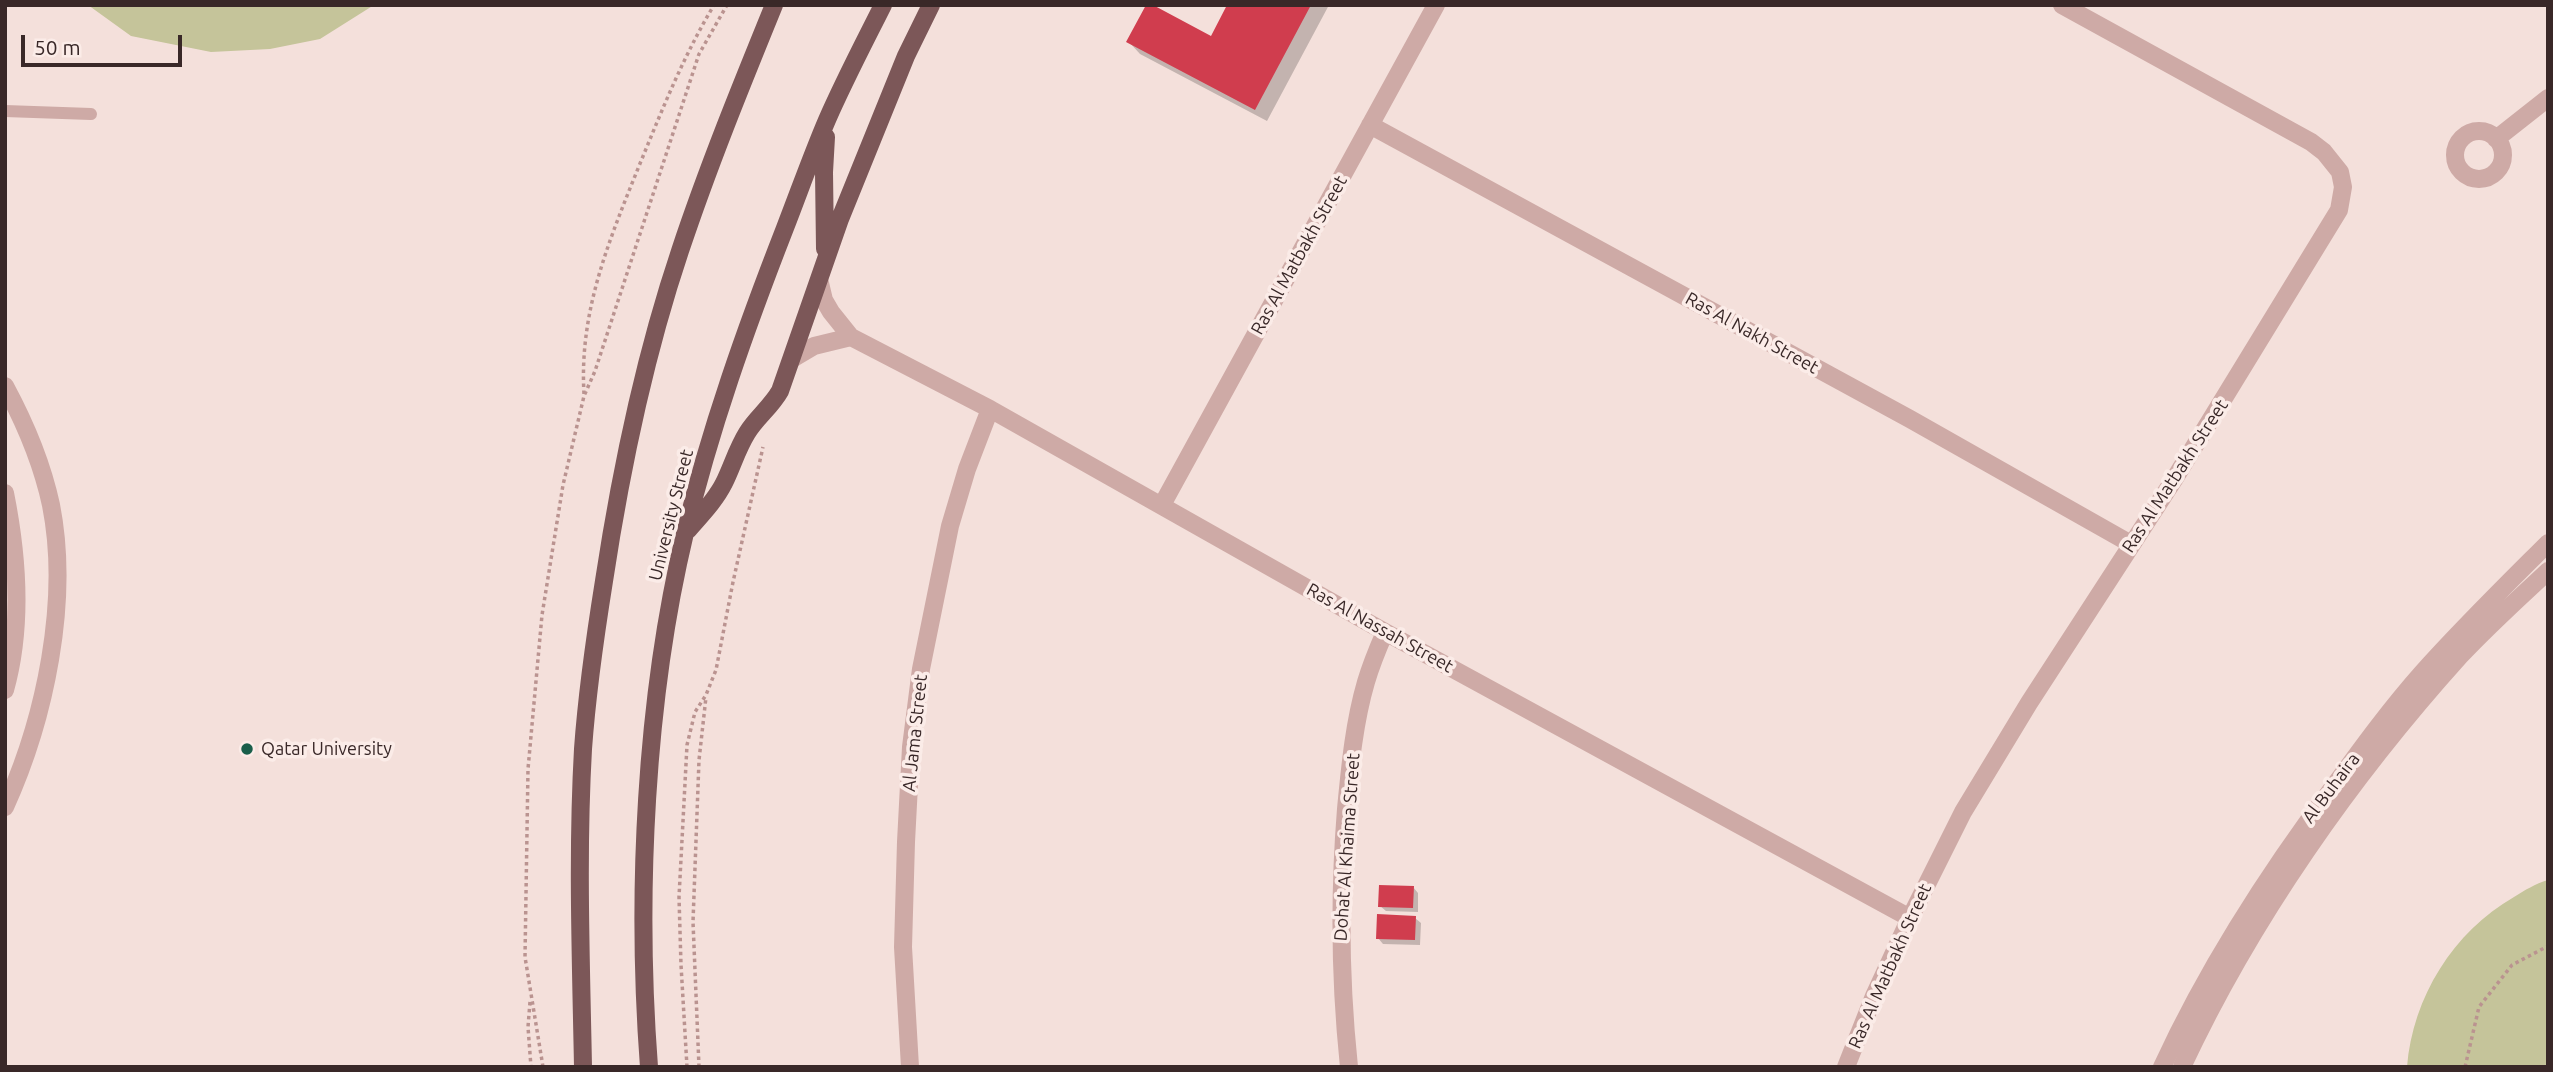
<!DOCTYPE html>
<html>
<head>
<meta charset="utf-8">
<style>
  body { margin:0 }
  #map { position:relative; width:2553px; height:1072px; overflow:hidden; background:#f4e0db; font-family:Ubuntu,sans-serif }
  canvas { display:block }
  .frame { position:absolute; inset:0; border:7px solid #392828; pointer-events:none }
  .scale { position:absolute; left:21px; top:35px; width:161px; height:32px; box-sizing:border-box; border:4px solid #392828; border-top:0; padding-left:9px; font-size:21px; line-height:24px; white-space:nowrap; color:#392828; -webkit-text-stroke:5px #fbece8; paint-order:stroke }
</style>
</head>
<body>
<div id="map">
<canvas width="2553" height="1072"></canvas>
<div class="frame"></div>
<div class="scale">50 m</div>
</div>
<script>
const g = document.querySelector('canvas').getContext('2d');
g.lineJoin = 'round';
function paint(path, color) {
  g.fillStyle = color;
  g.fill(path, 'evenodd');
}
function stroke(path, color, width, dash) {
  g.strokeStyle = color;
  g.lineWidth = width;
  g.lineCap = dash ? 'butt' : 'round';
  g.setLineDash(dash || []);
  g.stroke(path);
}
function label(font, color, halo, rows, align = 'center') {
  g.font = font + ' Ubuntu,sans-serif';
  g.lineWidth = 7;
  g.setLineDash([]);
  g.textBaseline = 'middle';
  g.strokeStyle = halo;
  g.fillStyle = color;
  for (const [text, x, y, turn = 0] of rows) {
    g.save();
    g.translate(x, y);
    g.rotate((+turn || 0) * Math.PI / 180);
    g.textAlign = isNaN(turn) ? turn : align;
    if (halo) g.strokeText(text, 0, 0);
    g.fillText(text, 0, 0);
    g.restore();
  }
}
paint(new Path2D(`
  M88 5H374L320 39 270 49 211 52 131 36Z
  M2548 880V1067H2407C2413 997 2453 932 2514 897 2525 890 2535 884 2548 880Z`), '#c5c49a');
paint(new Path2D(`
  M1229 5H1329L1267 121 1140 54 1129 42 1211 38Z
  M1413 887 1418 893V912L1386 911 1380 906Z
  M1415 918 1421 923 1420 945 1383 944 1378 938Z`), '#0003');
paint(new Path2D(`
  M1146 5H1153L1211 36 1227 5H1311L1255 110 1126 42Z
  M1379 885 1414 886 1413 908 1378 907Z
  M1377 914 1416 916 1415 940 1376 939Z`), '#d03d4e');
stroke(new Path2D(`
  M584 394C579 311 609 241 639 166 662 110 683 57 714 5
  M530 1002 528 1027 531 1067
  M543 1067 525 957 528 769 542 615 563 485 584 396 595 371 699 54 727 5
  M687 1067 681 965 679 897 687 745 695 712 706 695 716 670 733 582 763 447
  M699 1067 693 922 699 760 706 697
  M2465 1067 2479 1007 2512 965 2548 946`), '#ba9390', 3.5, [3.5, 3.5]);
stroke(new Path2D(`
  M5 111 91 114`), '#ceaaa6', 12);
stroke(new Path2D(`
  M1370 125 1910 419 2131 544
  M2455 155a24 24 0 1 1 48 0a24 24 0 1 1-48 0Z
  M2496 139 2548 98
  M820 283 824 300 831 312 851 337 990 409 1385 632 1910 918
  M792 359 814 346 851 337
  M5 386C25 423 42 463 51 505 70 601 45 719 5 807
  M5 493C18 558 23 626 5 690
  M1162 505 1436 5
  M910 1067 903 947 906 842 911 747 921 669 950 526 967 469 990 409
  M1349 1067C1340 981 1339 896 1346 809 1350 767 1354 723 1366 682 1371 665 1378 648 1385 632
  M1846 1067 1874 996 1910 918 1963 812 2029 703 2175 478 2339 210 2343 187 2340 172 2324 152 2311 142 2062 5
  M2162 1067C2209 965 2270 871 2337 782 2364 745 2391 708 2422 673 2462 628 2505 586 2548 543
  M2182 1067C2251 919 2351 777 2460 656 2488 626 2518 599 2548 571`), '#ceaaa6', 18);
stroke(new Path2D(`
  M825 249 824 172 826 137
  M688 530C701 515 715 501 724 483 732 467 737 449 747 433 756 418 771 407 780 391L840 219 906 56 931 5
  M583 1067C581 961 577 855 583 749 587 693 595 637 604 581 621 469 644 358 680 251 708 167 741 86 774 5
  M649 1067C636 896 645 700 685 533 710 429 746 328 785 228 799 192 812 155 827 120 844 81 864 43 883 5`), '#7c5758', 18);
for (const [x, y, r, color] of [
  [247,749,7,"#195e4a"]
]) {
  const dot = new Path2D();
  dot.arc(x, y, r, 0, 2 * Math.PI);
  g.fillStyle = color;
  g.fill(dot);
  stroke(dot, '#fbece8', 2.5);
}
label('18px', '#392828', '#fbece8', [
  ["Ras Al Matbakh Street",1299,255,-61],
  ["Ras Al Nakh Street",1752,333,29],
  ["Ras Al Matbakh Street",2175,476,-57],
  ["University Street",671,515,-76],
  ["Ras Al Nassah Street",1380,628,29],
  ["Al Jama Street",915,733,-84],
  ["Al Buhaira",2331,788,-53],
  ["Dohat Al Khaima Street",1347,847,-86],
  ["Ras Al Matbakh Street",1890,966,-66]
]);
label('18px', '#392828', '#fbece8', [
  ["Qatar University",261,749]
], 'left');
</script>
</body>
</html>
